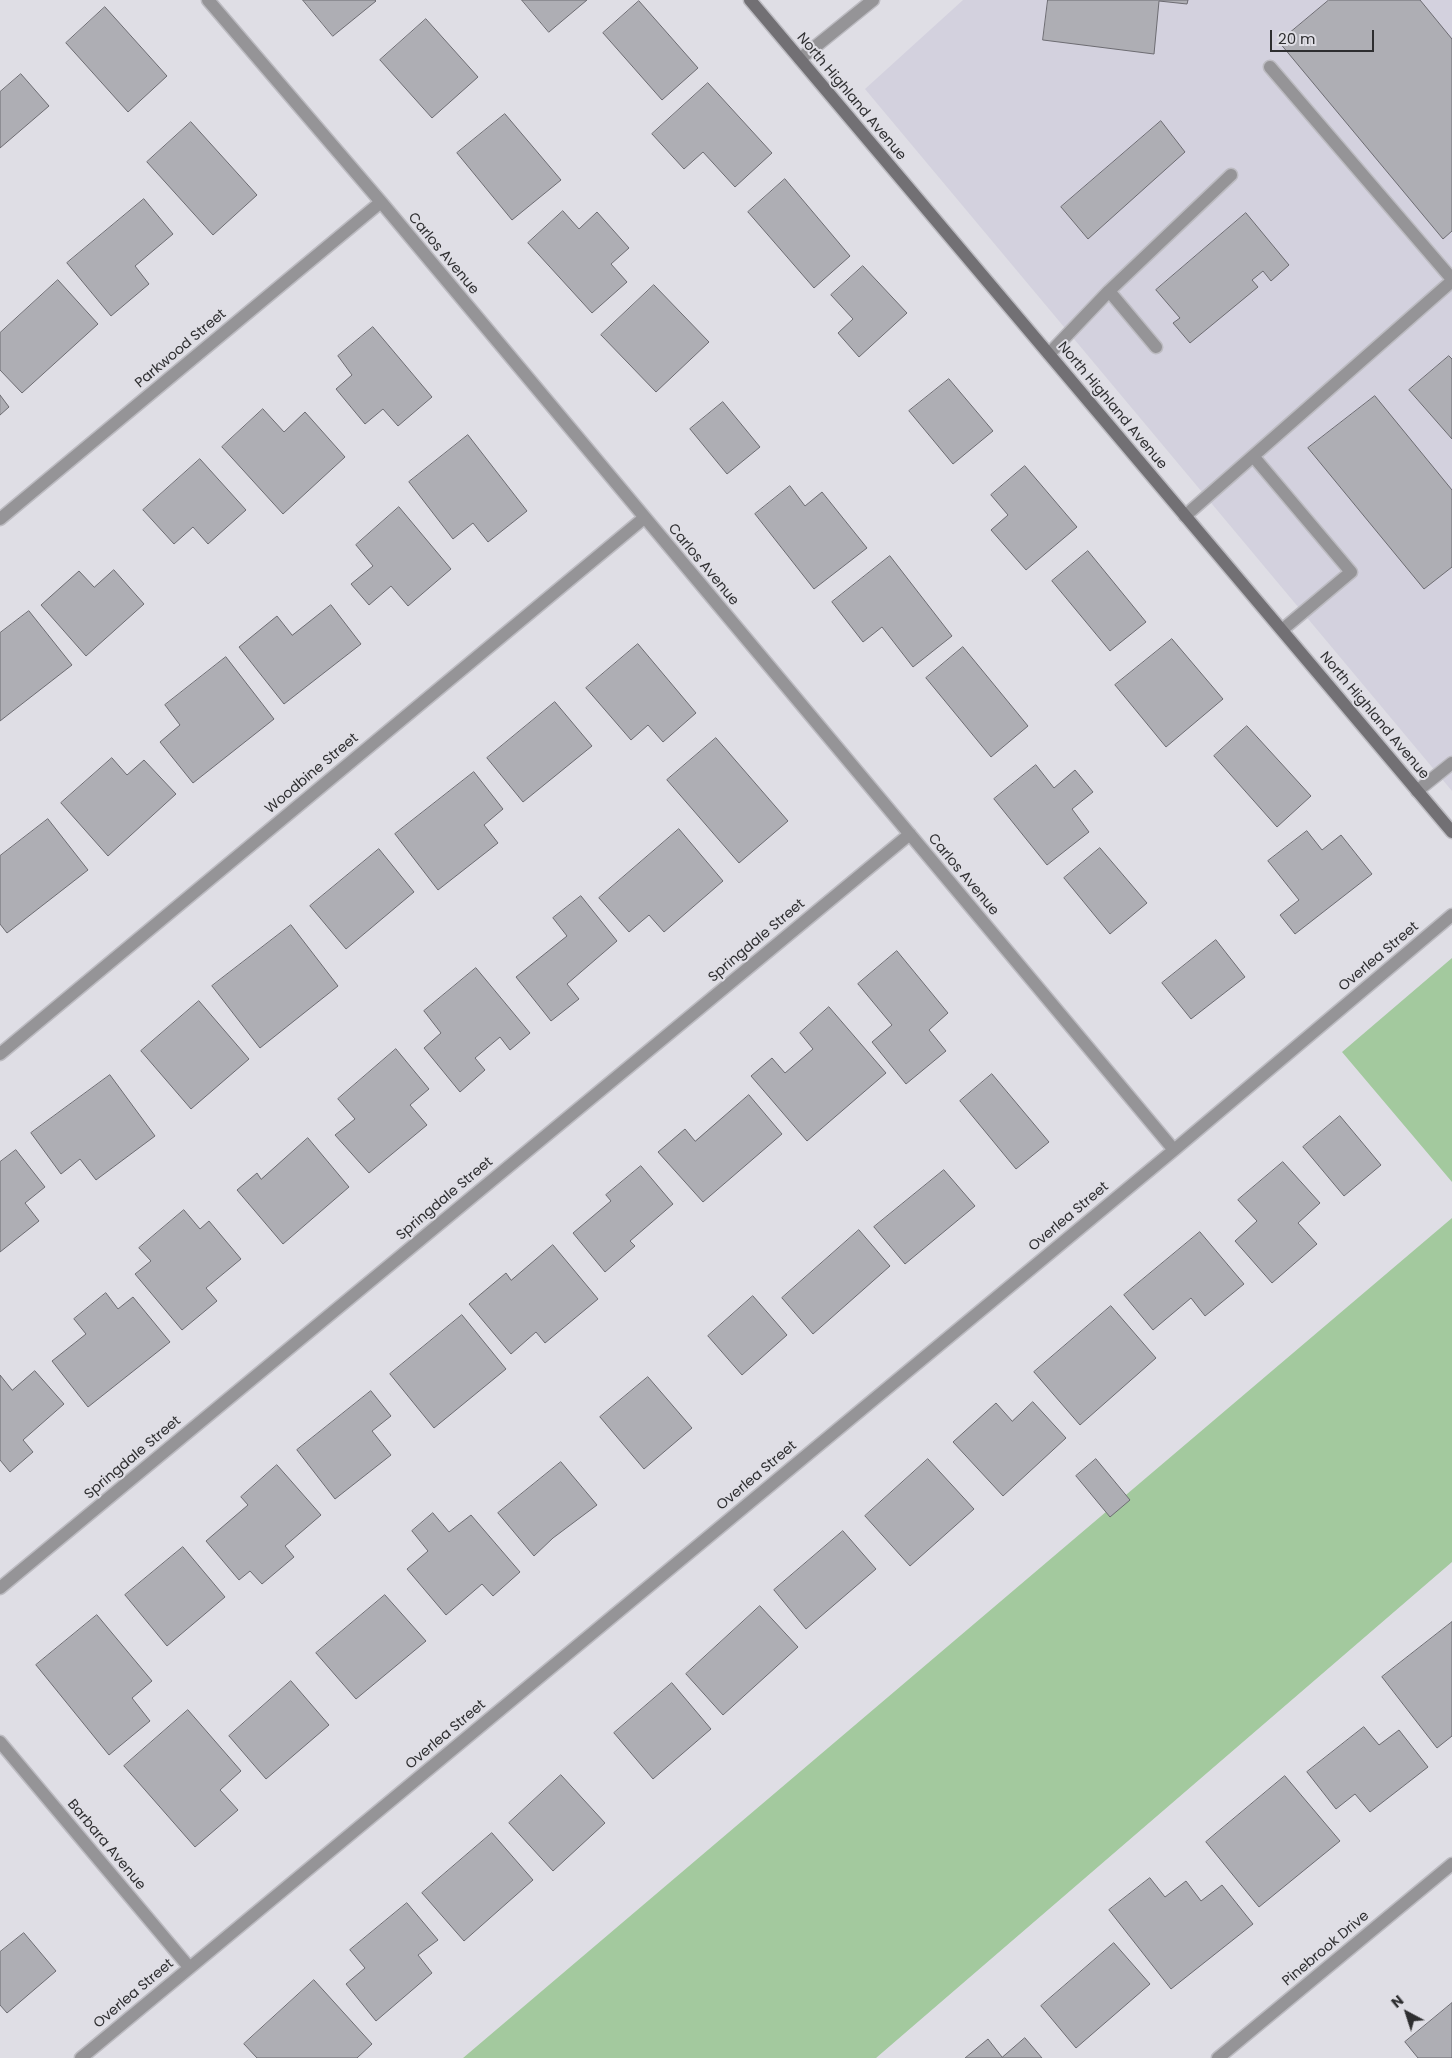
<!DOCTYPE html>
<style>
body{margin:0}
#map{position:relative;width:1452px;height:2058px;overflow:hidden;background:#dfdee5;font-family:Poppins,sans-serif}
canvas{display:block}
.north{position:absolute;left:1382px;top:1988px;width:50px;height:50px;-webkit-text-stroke:4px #dfdee5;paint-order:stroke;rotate:320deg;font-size:14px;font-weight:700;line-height:20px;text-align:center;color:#2e2e30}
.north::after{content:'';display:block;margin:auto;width:18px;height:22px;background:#2e2e30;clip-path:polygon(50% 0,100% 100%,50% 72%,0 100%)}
.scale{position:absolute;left:1270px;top:30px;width:104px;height:22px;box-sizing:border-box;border:2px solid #2e2e30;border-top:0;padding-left:6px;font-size:15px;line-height:18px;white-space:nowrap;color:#2e2e30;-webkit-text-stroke:4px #dfdee5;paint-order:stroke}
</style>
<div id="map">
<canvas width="1452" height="2058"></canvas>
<div class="north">N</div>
<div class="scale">20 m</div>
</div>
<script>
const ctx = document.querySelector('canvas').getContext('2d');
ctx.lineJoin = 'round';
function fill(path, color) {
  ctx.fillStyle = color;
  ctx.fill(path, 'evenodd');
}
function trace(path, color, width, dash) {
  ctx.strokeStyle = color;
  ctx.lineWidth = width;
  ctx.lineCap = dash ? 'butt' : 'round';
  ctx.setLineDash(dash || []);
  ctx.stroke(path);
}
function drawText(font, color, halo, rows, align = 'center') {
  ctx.font = font + ' Poppins,sans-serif';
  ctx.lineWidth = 4;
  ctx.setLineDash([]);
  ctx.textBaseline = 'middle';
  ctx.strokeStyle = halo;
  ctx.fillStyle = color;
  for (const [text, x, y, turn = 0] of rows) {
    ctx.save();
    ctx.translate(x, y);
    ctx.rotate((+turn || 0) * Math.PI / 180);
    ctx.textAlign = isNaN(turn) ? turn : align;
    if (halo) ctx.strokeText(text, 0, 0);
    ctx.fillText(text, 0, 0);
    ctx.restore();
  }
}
fill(new Path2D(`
 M963 0H1452V791L865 89Z`), '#d3d1de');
fill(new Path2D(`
 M1452 958V1182L1342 1052Z
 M1452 1218V1562L876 2058H463Z`), '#a3c99e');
const building = new Path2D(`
 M303 0H375L376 1 333 36Z
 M522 0H587L549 32Z
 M1048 0H1188L1187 4 1159 1 1154 54 1043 40Z
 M1329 0H1420L1452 39V231L1443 239 1279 42Z
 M639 1 698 68 662 100 603 33Z
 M105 7 167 76 128 112 66 43Z
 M426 19 478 77 432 118 380 60Z
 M21 74 49 106 0 148V92Z
 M708 83 772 153 735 187 703 152 684 169 652 134Z
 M505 114 561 180 512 220 457 153Z
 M1161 121 1185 152 1088 239 1061 207Z
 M191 122 257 195 213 235 147 162Z
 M785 179 850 256 814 288 748 212Z
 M144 199 173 234 135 266 149 284 111 316 67 263Z
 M563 211 579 229 597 212 629 248 611 264 627 282 592 313 528 243Z
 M1246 213 1289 265 1271 281 1263 271 1252 280 1258 287 1190 343 1173 323 1180 318 1156 290Z
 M863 266 907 313 859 357 838 333 853 319 831 295Z
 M58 280 98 324 22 393 0 370V333Z
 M654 285 709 342 656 392 601 335Z
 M373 327 432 397 398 426 383 409 365 424 336 389 352 375 338 356Z
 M1449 356 1452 359V439L1409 390Z
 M949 379 993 431 953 464 909 411Z
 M0 395 9 407 0 415Z
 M1375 396 1452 490V567L1424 589 1308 448Z
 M723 402 760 447 727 474 690 429Z
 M263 409 284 432 305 412 345 457 283 514 222 447Z
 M468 435 527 511 488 542 473 523 453 539 409 482Z
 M200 459 246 510 208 544 193 527 174 544 143 510Z
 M1025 466 1077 527 1026 570 991 530 1008 515 991 495Z
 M790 486 805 506 822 492 867 548 814 589 755 514Z
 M399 507 451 569 408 606 391 586 369 605 351 584 373 566 356 545Z
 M1088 551 1146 622 1110 651 1052 581Z
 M890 556 952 636 913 667 882 627 863 642 832 602Z
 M114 570 144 604 86 656 41 605 79 571 94 587Z
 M331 605 361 644 284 704 239 647 277 616 292 635Z
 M29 611 72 665 0 721V633Z
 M1172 639 1223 699 1166 747 1115 685Z
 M638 644 696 713 663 742 648 725 631 740 586 688Z
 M963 647 1028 726 991 757 926 678Z
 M226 657 274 719 193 783 160 742 180 725 165 705Z
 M555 702 592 746 523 802 487 758Z
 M1247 726 1311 796 1277 827 1214 756Z
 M716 738 788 821 739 863 667 780Z
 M112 758 127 775 144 760 176 794 108 856 61 803Z
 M1036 765 1054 788 1075 770 1093 792 1072 809 1089 832 1047 865 994 799Z
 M474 772 503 809 484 825 498 843 438 890 395 834Z
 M48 819 88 870 7 933 0 924V856Z
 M679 829 723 881 664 932 649 915 629 932 599 898Z
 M1307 831 1322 850 1341 835 1372 874 1295 934 1280 915 1299 900 1268 861Z
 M1100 848 1147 903 1110 934 1064 878Z
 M379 849 414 892 346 949 310 906Z
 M581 896 617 941 567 984 579 999 551 1021 516 977 567 936 553 918Z
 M291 925 338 986 260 1048 212 986Z
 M1216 940 1245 977 1191 1019 1162 983Z
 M897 951 948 1013 929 1030 946 1051 906 1084 872 1042 892 1025 858 984Z
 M476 968 530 1033 510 1050 500 1037 475 1058 485 1070 460 1092 424 1048 441 1033 424 1011Z
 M199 1001 249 1059 191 1109 141 1051Z
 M829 1007 886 1073 807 1141 751 1076 772 1058 785 1073 813 1049 800 1033Z
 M396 1049 429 1089 410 1105 427 1125 369 1173 335 1135 355 1119 338 1099Z
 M992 1074 1049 1142 1016 1169 960 1101Z
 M110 1075 155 1136 96 1180 80 1159 61 1174 31 1133Z
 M749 1095 782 1134 703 1202 658 1152 685 1129 695 1141Z
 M1340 1116 1381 1165 1344 1196 1303 1147Z
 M308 1138 349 1187 283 1244 237 1190 257 1173 261 1179Z
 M16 1150 45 1187 25 1203 39 1221 0 1252V1162Z
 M1283 1162 1320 1203 1298 1223 1317 1244 1272 1283 1235 1241 1257 1221 1238 1200Z
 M641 1166 673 1204 630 1241 635 1246 605 1272 573 1233 611 1201 606 1195Z
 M944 1170 975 1206 905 1264 874 1227Z
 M184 1210 200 1229 209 1221 241 1259 206 1288 217 1301 182 1330 135 1274 151 1261 139 1248Z
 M859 1230 890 1266 813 1334 782 1298Z
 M1200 1232 1244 1284 1205 1316 1191 1298 1153 1330 1124 1295Z
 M553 1245 598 1299 545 1343 536 1332 511 1354 469 1304 506 1273 511 1280Z
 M106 1293 118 1309 133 1297 170 1342 88 1407 52 1361 86 1334 74 1319Z
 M753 1296 787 1335 742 1375 708 1336Z
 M1111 1306 1156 1358 1080 1425 1034 1372Z
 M462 1315 506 1369 434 1428 390 1374Z
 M35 1371 64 1404 23 1440 33 1452 10 1472 0 1460V1375L12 1390Z
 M648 1377 692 1428 644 1469 600 1417Z
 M371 1391 391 1416 372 1431 391 1455 335 1499 297 1450Z
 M1033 1402 1066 1438 1003 1496 953 1442 996 1403 1012 1421Z
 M928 1459 974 1509 910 1566 865 1516Z
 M1096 1459 1130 1500 1110 1517 1076 1476Z
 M561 1462 597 1505 553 1538 534 1556 498 1513Z
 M277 1465 321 1515 285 1546 294 1557 262 1584 250 1571 239 1580 206 1541 248 1505 241 1497Z
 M433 1513 449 1532 471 1515 520 1572 493 1596 482 1584 446 1615 407 1569 428 1551 412 1531Z
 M843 1531 876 1569 806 1629 774 1590Z
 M183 1547 225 1597 167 1646 125 1595Z
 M385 1595 426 1641 356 1699 316 1653Z
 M760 1606 798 1647 723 1715 686 1674Z
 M97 1615 152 1681 132 1698 150 1721 109 1755 36 1665Z
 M1452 1622V1736L1437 1748 1382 1677Z
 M291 1681 329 1725 266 1779 229 1736Z
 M672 1683 711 1729 653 1779 614 1733Z
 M188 1710 241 1771 220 1790 238 1810 195 1847 124 1766Z
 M1364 1727 1379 1745 1399 1730 1428 1767 1370 1812 1355 1794 1336 1809 1307 1772Z
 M561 1775 605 1823 553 1871 509 1823Z
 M1285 1776 1340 1841 1259 1907 1206 1842Z
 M492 1833 533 1880 464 1941 422 1893Z
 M1150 1878 1165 1897 1186 1881 1201 1901 1222 1885 1253 1924 1171 1989 1109 1910Z
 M407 1903 438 1940 418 1955 432 1973 376 2021 346 1984 365 1968 350 1950Z
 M24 1933 56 1971 7 2013 0 2005V1952Z
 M1114 1943 1150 1984 1076 2048 1041 2006Z
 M314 1980 372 2044 357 2058H257L244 2044Z
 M1452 2003V2058H1418L1405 2042Z
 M1025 2038 1042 2058H965L988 2039 1002 2057Z`);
fill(building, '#aeaeb4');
trace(building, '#6d6c72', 1);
const lane = new Path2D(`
 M800 59 873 0
 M1270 67 1452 279
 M1109 291 1156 347
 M1049 354 1109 291 1231 175
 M1253 456 1351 572 1282 630
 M1185 516 1452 281
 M1417 791 1452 763`);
const street = new Path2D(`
 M208 0 381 202 1174 1150
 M0 519 381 202
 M0 1054 644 518
 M0 1588 910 834
 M0 1742 189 1967
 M81 2058 1174 1150 1452 915
 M1218 2058 1452 1864`);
const secondary = new Path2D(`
 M750 0 1452 832`);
trace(lane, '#bcbbc1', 15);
trace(street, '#bcbbc1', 15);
trace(secondary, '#bcbbc1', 15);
trace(lane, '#959497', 12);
trace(street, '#959497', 12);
trace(secondary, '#727074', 12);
drawText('14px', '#2e2e30', '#dfdee5', [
 ["North Highland Avenue",851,97,50],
 ["Carlos Avenue",443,254,50],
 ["Parkwood Street",181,349,-40],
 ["North Highland Avenue",1112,406,50],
 ["Carlos Avenue",703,565,50],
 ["North Highland Avenue",1374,716,50],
 ["Woodbine Street",312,774,-40],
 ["Carlos Avenue",963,875,50],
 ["Springdale Street",757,941,-40],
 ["Overlea Street",1379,957,-40],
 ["Springdale Street",445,1199,-40],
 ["Overlea Street",1069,1217,-40],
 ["Springdale Street",133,1458,-40],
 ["Overlea Street",757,1476,-40],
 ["Overlea Street",446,1735,-40],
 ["Barbara Avenue",106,1845,50],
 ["Pinebrook Drive",1326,1949,-40],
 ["Overlea Street",134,1994,-40]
]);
</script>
